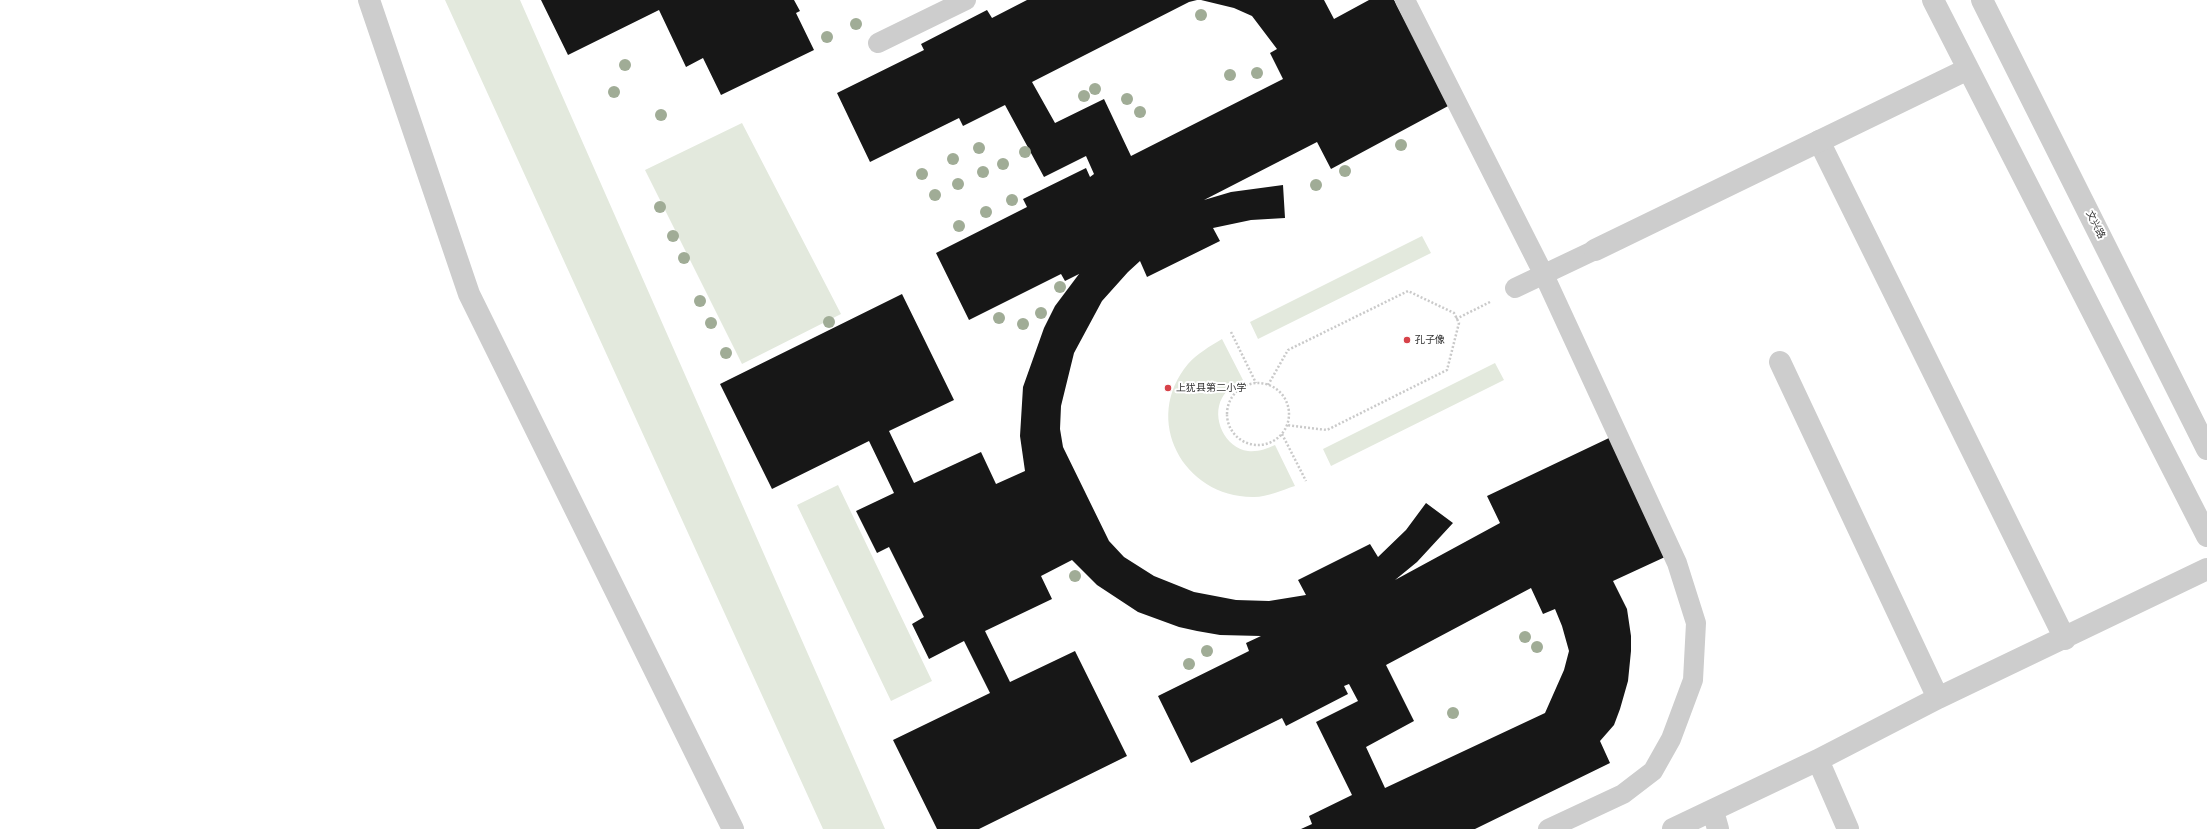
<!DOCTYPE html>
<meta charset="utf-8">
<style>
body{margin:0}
canvas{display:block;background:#fff}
</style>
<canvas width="2207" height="829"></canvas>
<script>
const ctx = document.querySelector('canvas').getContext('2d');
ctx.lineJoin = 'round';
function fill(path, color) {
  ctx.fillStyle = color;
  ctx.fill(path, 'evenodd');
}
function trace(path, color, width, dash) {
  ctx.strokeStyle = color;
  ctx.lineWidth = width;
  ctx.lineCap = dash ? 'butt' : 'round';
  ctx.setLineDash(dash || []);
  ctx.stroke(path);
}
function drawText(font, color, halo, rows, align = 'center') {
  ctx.font = font + ' Roboto,"Noto Sans SC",sans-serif';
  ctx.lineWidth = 4;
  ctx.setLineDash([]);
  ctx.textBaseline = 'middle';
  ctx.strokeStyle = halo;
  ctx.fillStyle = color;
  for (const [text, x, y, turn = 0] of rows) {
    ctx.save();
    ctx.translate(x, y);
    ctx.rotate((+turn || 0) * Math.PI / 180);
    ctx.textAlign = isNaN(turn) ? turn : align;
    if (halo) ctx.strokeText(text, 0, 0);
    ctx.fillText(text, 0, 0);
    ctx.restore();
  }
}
fill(new Path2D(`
 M445 0H520L885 829H823Z
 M742 123 841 314 742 364 645 170Z
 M1422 236 1431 253 1258 339 1250 322Z
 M1222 339 1243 380C1235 385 1226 390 1222 398 1211 418 1225 448 1248 451 1258 452 1266 449 1275 445L1295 486C1282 490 1268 497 1254 497 1184 498 1141 420 1188 364 1197 354 1210 346 1222 339Z
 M1495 363 1504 380 1331 466 1323 449Z
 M838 485 932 681 891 701 797 505Z`), '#e3e9dd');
fill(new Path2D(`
 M541 0H794L800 11 796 13 814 50 721 95 703 58 686 67 659 10 568 55Z
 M1027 0H1197L1189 2 1032 82 1055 123 1104 99 1131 156 1283 79 1270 53 1277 49 1252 16 1234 8 1201 0H1324L1334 19 1369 0H1394L1450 105 1331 169 1317 142 1204 200 1231 192 1283 185 1285 218 1251 220 1213 228 1220 241 1147 277 1140 261 1128 272 1102 301 1074 353 1061 406 1060 429 1063 447 1109 541 1124 557 1154 576 1194 592 1236 600 1269 601 1306 595 1298 580 1370 544 1378 557 1406 530 1426 503 1453 523 1417 562 1395 580 1500 523 1487 496 1609 438 1665 557 1613 581 1627 609 1631 636V651L1628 681 1620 709 1614 725 1600 741 1610 763 1475 829H1301L1312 824 1309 816 1352 795 1316 722 1358 701 1349 684 1344 686 1348 694 1286 726 1282 718 1191 763 1158 696 1249 651 1246 643 1261 636 1220 635 1197 631 1179 627 1138 612 1097 585 1072 560 1041 576 1052 599 985 631 1010 682 1075 651 1127 756 979 829H937L893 740 990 693 964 641 929 659 912 624 924 617 889 547 877 553 856 511 894 493 869 441 772 489 720 384 902 294 954 400 889 431 914 483 981 452 996 484 1025 471 1020 436 1023 387 1044 328 1055 306 1079 274 1065 281 1061 274 969 320 936 253 1027 207 1023 199 1086 168 1090 177 1094 174 1086 156 1044 177 1005 105 963 126 959 118 870 162 837 93 924 50 921 44 987 10 992 18ZM1531 588 1543 614 1555 609 1562 626 1569 651 1564 670 1545 713 1385 788 1366 747 1414 721 1386 665Z`), '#171717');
trace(new Path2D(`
 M1456 319 1490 302
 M1231 332 1256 383
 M1227 414a31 31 0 1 1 62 0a31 31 0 1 1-62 0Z
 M1268 385 1288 350 1408 291 1454 313 1459 323 1447 370 1327 430 1286 425
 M1282 434 1306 481`), '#cacaca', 2.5, [2, 2]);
trace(new Path2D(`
 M1405 0 1544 275 1677 563 1696 623 1693 680 1671 739 1653 771 1623 794 1548 829
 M878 43 966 0
 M1515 288 1595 250`), '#cdcdcd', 20);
trace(new Path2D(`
 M369 0 469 294 733 829
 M1819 141 2065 639
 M1780 362 1938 698
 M1818 760 1848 829
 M1713 811 1718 829
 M1673 829 1818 760 1938 698 2207 569`), '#cdcdcd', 22);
trace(new Path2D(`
 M1933 0 2207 536
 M1982 0 2207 449
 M1595 250 1968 69`), '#cdcdcd', 22);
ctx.fillStyle = '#a0ac96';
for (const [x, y] of [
 [1201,15],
 [856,24],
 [827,37],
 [625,65],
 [1257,73],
 [1230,75],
 [1095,89],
 [614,92],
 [1084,96],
 [1127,99],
 [1140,112],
 [661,115],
 [1401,145],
 [979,148],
 [1025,152],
 [953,159],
 [1003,164],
 [1345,171],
 [983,172],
 [922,174],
 [958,184],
 [1316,185],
 [935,195],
 [1012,200],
 [660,207],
 [986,212],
 [959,226],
 [673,236],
 [684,258],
 [1060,287],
 [700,301],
 [1041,313],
 [999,318],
 [829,322],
 [711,323],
 [1023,324],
 [726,353],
 [1075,576],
 [1525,637],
 [1537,647],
 [1207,651],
 [1189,664],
 [1453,713]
]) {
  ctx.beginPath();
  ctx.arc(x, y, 6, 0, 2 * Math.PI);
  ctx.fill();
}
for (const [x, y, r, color] of [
 [1407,340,4,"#d74249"],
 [1168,388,4,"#d74249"]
]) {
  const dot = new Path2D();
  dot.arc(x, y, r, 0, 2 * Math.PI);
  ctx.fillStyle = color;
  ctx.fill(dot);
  trace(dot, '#fff', 1.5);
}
drawText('10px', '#303030', '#fff', [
 ["文兴路",2095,225,63]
]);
drawText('10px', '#303030', '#fff', [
 ["孔子像",1415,340],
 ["上犹县第二小学",1176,388]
], 'left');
</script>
